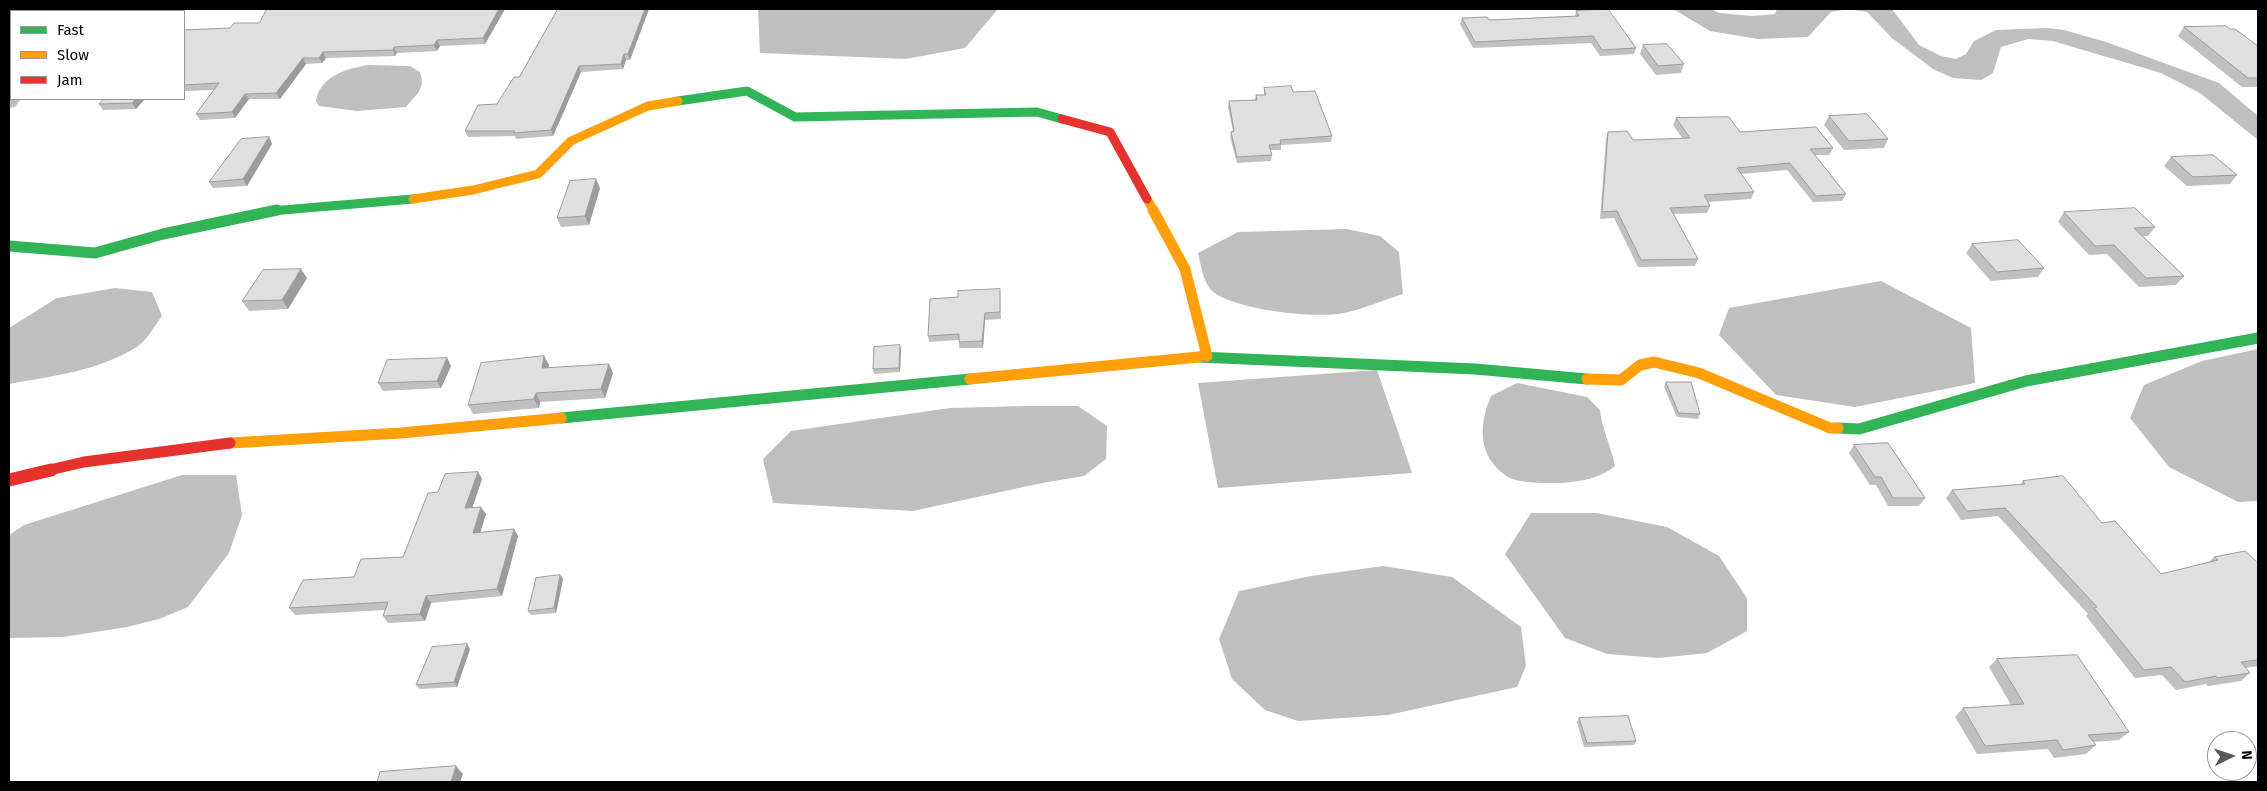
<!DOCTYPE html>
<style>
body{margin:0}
#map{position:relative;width:2267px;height:791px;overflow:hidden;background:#fff;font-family:"Fira Sans",sans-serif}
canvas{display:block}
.frame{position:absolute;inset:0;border:10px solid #000;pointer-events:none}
.legend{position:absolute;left:10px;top:10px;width:175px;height:90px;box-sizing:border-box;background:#fff;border:1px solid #999;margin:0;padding:6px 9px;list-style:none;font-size:15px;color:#000}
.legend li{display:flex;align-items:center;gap:10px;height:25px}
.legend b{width:25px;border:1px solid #999}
.north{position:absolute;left:2207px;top:731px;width:50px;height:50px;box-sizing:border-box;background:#fff;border:1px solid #999;border-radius:50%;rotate:86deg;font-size:14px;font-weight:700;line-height:20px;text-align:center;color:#000}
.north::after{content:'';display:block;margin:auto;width:18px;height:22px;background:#595959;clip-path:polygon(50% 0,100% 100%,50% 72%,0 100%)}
</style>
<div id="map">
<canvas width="2267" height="791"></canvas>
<div class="frame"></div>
<ul class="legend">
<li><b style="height:6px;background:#30b455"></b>Fast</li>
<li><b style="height:6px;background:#ff9f0a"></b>Slow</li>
<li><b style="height:6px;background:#e5322d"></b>Jam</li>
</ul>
<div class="north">N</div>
</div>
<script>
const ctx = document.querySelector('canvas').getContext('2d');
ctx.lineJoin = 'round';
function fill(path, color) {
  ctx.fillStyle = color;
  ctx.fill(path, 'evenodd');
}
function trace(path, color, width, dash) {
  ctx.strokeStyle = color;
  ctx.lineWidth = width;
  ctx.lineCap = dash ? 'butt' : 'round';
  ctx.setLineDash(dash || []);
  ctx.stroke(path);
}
fill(new Path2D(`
 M758 9H998L965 48 906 59 760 53Z
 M1673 9H1711L1719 13 1753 16 1775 14 1777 9H1892L1919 45 1941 56 1956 59 1966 54 1974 41 1996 30 2047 28 2064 30 2106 42 2219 83 2258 116V140L2200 93 2161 73 2053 41 2028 39 2001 47 1993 73 1981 80 1953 78 1933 69 1892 38 1867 12 1848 9 1831 12 1808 37 1758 39 1710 31Z
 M368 65 410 66 420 72C426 90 416 94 406 107L357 111 319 106 316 101C320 76 346 69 368 65Z
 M1347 229 1380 236 1399 252 1403 294C1383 300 1364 309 1344 313 1315 319 1237 310 1213 292 1203 283 1201 265 1198 253L1238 232Z
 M1881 281 1971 328 1975 383 1855 407 1776 395 1719 335 1729 308Z
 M115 288 152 292 162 316C155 325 147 340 138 346 100 371 52 376 9 384V328L57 298Z
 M2258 349V501L2238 502 2169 467 2130 418 2144 385 2202 361Z
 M1377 370 1412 473 1218 488 1198 383Z
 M1517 383 1587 397 1600 410C1602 429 1611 446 1615 466 1599 479 1582 481 1561 483 1549 483 1519 484 1508 477 1478 458 1478 426 1491 396Z
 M1025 406H1078L1107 426 1106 459 1084 476 1042 483 913 511 773 503 763 459 791 431 950 408Z
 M182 475H236L242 515 229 553 188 607 159 619 127 627 63 637 9 638V535L24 525Z
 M1531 513H1597L1667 527 1719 556 1747 598V631L1707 653 1658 658 1607 654 1565 638 1505 554Z
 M1383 566 1452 577 1521 627 1526 666 1517 687 1388 715 1298 721 1265 710 1232 679 1219 639 1239 591 1311 576Z`), '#bfbfbf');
fill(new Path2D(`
 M87 9H104L102 11H85Z
 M11 94V99H21L15 107 9 108V95Z`), '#bebebe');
trace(new Path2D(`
 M678 101 747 91 795 117 1037 112 1062 119
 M271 211 413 199`), '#30b455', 9);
trace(new Path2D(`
 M9 246 95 253 163 234 277 210
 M1199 357 1475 369 1587 379
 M561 418 970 379
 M1838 428 1859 429 2026 381 2258 338`), '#30b455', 11);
trace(new Path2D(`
 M413 199 473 190 538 174 571 141 648 106 678 101
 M1147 199 1154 211`), '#ff9f0a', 9);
trace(new Path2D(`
 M1153 210 1185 269 1207 356
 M970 379 1199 357
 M1587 379 1621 380 1640 365 1654 362 1699 373 1830 428H1838
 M230 443 401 433 561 418`), '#ff9f0a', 11);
trace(new Path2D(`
 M1062 119 1110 132 1147 199`), '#e5322d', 9);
trace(new Path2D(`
 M45 471 84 462 230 443`), '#e5322d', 11);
trace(new Path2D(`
 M9 480 51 470`), '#e5322d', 13);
fill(new Path2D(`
 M505 9 485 44 440 46 437 51 397 53 395 56 326 58 322 63 306 64 280 99H249L235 118 200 120 196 114 214 90 184 91V30L230 28 259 23Z
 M558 9H649L630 60H626L623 69 581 72 553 136 516 139 515 136 468 137 465 131 497 104 519 77Z
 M1576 11 1636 48 1634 54 1600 56 1591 43 1473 48 1460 24 1462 18 1489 20 1575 16Z
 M2184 27 2230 29 2258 46V87H2242L2178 36Z
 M1643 45 1684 64 1681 73 1656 75 1640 54Z
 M1264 88 1293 92 1332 136 1331 142 1281 145V150H1270L1272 155 1271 161 1237 163 1230 137 1231 132 1233 131 1228 107 1229 101 1255 100 1256 95H1264Z
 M145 99 136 109 103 110 99 104Z
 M1829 116 1888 139 1884 148 1844 150 1824 125Z
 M1676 118 1740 132 1833 148 1829 155H1815L1846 194 1842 201 1813 202 1787 170 1741 174 1754 192 1751 199 1708 202 1710 206 1707 213 1674 214 1698 259 1695 266 1638 267 1614 218 1600 219 1606 139 1608 132 1633 140 1683 139 1673 125Z
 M269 137 272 144 247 186 213 188 209 182Z
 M2171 157 2237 175 2230 184 2187 186 2164 166Z
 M600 188 589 225 561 227 557 218Z
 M2064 212 2155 227 2148 236H2143L2184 276 2176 285 2139 287 2107 254 2089 255 2058 222Z
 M1972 244 2044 268 2038 277 1991 281 1966 253Z
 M307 278 288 309 249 311 242 301Z
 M1000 295 1001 319 985 320 983 348H959V340L929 342 928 336Z
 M901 350 900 372 874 374 873 369Z
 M544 356 549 365 548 367 613 373 605 398 540 402 539 408 473 414 468 405Z
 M447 358 451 366 441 388 383 391 378 383Z
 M1666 382 1700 414 1698 419 1677 417 1664 387Z
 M1854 445 1925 498 1919 506H1888L1876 485H1870L1849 453Z
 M478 472 482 479 472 507 486 514 480 532 518 536 502 596 431 603 425 621 388 623 383 616 385 610 295 615 289 608 354 577 403 557Z
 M2023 481 2102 523 2161 574 2208 563 2214 557 2258 563V666L2246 668 2250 673 2241 681 2208 686 2206 684 2176 690 2162 675 2135 678 2086 616 2088 614 1998 516 1961 520 1946 498 1952 490 2020 485Z
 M560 575 563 579 556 613 531 615 528 611Z
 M470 649 457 687 420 689 416 685Z
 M1997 659 2129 732 2119 740 2093 742 2096 745 2086 754 2054 758 2048 749 1977 754 1955 717 1963 708 2011 705 1989 667Z
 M1579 718 1636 741 1634 745 1584 747 1577 722Z`), '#c0c0c0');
fill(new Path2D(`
 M44 9H56L54 11H42Z
 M499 9H505L485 44 483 38Z
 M645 9H649L630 60 628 54Z
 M437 40 440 46 437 51 434 45Z
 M11 41V52L9 48V43Z
 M394 47 397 53 395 56 393 50Z
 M323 52 326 58 322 63 319 58Z
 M624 54 626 60 623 69 621 64Z
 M303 58 306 64 280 99 276 93Z
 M579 66 581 72 553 136 551 130Z
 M245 94 249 99 235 118 232 112Z
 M136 99H145L136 109 132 103Z
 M269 137 272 144 247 186 243 179Z
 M596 179 600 188 589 225 585 216Z
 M301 269 307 278 288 309 282 300Z
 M985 313V320L983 348 982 341Z
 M900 345 901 350 900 372 899 368Z
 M544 356 549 365 546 377 542 368Z
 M447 358 451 366 441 388 437 381Z
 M609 364 613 373 605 398 601 389Z
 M536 393 540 402 539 408 534 399Z
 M478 472 482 479 470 515 465 508Z
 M481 507 486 514 478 540 473 533Z
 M514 529 518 536 502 596 497 589Z
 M560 575 563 579 556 613 554 608Z
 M426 596 431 603 425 621 420 614Z
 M467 644 470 649 457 687 454 682Z
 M456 766 463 774 460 782H451Z`), '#9c9c9c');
const building = new Path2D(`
 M9 9H44L42 11H11V41L9 43Z
 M267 9H499L483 38 437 40 434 45 394 47 393 50 323 52 319 58H303L276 93 245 94 232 112 196 114 219 83 184 85V30L230 28 234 23H259Z
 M558 9H645L628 54H624L621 64 579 66 551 130 514 133 515 131H465L478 105 497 104 514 77H519Z
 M1608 9 1636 48 1602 50 1593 36 1475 42 1462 18 1487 17 1489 20 1579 16 1576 11Z
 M2226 26 2230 29H2235L2258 46V78H2248L2184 27Z
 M1667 44 1684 64 1658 66 1643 45Z
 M1291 86 1293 92 1315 91 1332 136 1280 140 1281 144 1269 145 1272 155 1237 157 1231 132 1234 131 1229 101 1257 100 1256 95H1266L1264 88Z
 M104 99H136L132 103 99 104Z
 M1867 114 1888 139 1849 141 1829 116Z
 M1729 117 1740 132 1816 127 1833 148 1810 149 1846 194 1816 196 1790 163 1737 168 1754 192 1704 195 1710 206 1670 208 1698 259 1641 260 1617 211 1602 212 1608 132 1627 131 1633 140 1690 138 1676 118Z
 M269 137 243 179 209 182 241 139Z
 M2213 155 2237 175 2193 177 2171 157Z
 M596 179 585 216 557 218 570 181Z
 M2135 208 2155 227 2134 228 2184 276 2146 278 2114 245 2095 246 2064 212Z
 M2018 240 2044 268 1997 272 1972 244Z
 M301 269 282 300 242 301 263 270Z
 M1000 289V312L985 313 982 341 959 342V334L928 336 930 299 958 297V291Z
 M900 345 899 368 873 369 874 347Z
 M544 356 542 368 609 364 601 389 536 393 534 399 468 405 481 363Z
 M447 358 437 381 378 383 387 360Z
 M1666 382H1691L1700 414 1679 413Z
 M1888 443 1925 498H1893L1881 477H1875L1854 445Z
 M478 472 465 508 481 507 473 533 514 529 497 589 426 596 420 614 383 616 388 602 289 608 303 580 354 577 361 559 403 557 428 493 438 492 445 474Z
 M2063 476 2102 523 2115 521 2161 574 2218 560 2214 557 2245 551 2258 563V660L2241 662 2250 673 2217 678 2216 676 2185 682 2171 667 2144 670 2094 608 2097 607 2005 508 1967 511 1952 490 2025 484 2023 481Z
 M560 575 554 608 528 611 536 578Z
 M467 644 454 682 416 685 432 647Z
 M2077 655 2129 732 2088 735 2096 745 2063 750 2057 740 1985 746 1963 708 2024 704 1997 659Z
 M1628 716 1636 741 1587 743 1579 718Z
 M456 766 451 782H377L380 772Z`);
fill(building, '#dfdfdf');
trace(building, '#9c9c9c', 1);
</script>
